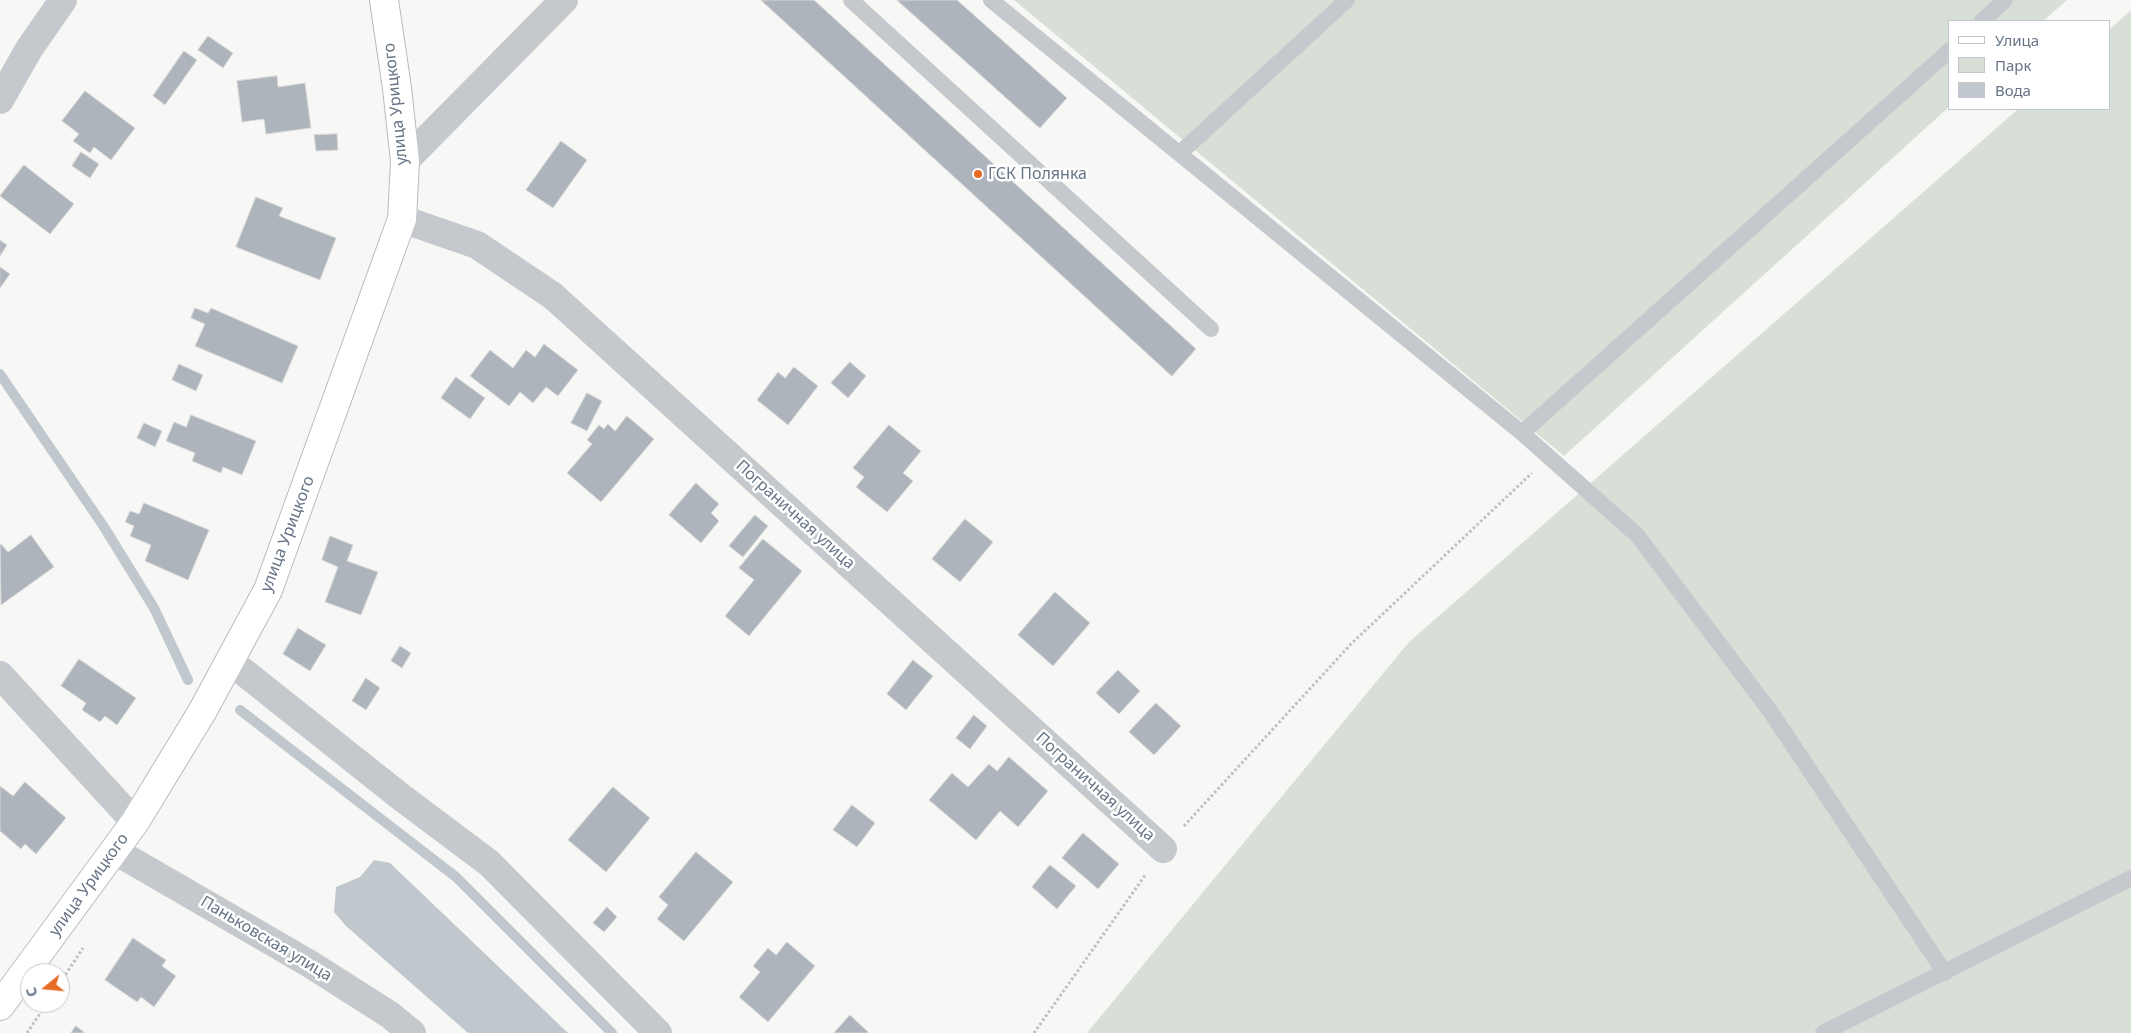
<!DOCTYPE html>
<meta charset="utf-8">
<style>
body{margin:0}
#map{position:relative;width:2131px;height:1033px;overflow:hidden;background:#f7f8f5;font-family:"Noto Sans",sans-serif}
canvas{display:block}
.legend{position:absolute;left:1948px;top:20px;width:162px;height:90px;box-sizing:border-box;background:#fff;border:1px solid #c2c7cf;margin:0;padding:6px 9px;list-style:none;font-size:15px;color:#667486}
.legend li{display:flex;align-items:center;gap:10px;height:25px}
.legend b{width:25px;border:1px solid #c2c7cf}
.north{position:absolute;left:20px;top:963px;width:50px;height:50px;box-sizing:border-box;background:#fff;border:1px solid #c2c7cf;border-radius:50%;rotate:253deg;font-size:14px;font-weight:700;line-height:20px;text-align:center;color:#667486}
.north::after{content:'';display:block;margin:auto;width:18px;height:22px;background:#e66c26;clip-path:polygon(50% 0,100% 100%,50% 72%,0 100%)}
</style>
<div id="map">
<canvas width="2131" height="1033"></canvas>
<ul class="legend">
<li><b style="height:6px;background:#fff"></b>Улица</li>
<li><b style="height:14px;background:#d8dfd6"></b>Парк</li>
<li><b style="height:14px;background:#c0c8ce"></b>Вода</li>
</ul>
<div class="north">С</div>
</div>
<script>
const ctx = document.querySelector('canvas').getContext('2d');
ctx.lineJoin = 'round';
function fill(path, color) {
  ctx.fillStyle = color;
  ctx.fill(path, 'evenodd');
}
function trace(path, color, width, dash) {
  ctx.strokeStyle = color;
  ctx.lineWidth = width;
  ctx.lineCap = dash ? 'butt' : 'round';
  ctx.setLineDash(dash || []);
  ctx.stroke(path);
}
function drawText(font, color, halo, rows, align = 'center') {
  ctx.font = font + ' "Noto Sans",sans-serif';
  ctx.lineWidth = 5;
  ctx.setLineDash([]);
  ctx.textBaseline = 'middle';
  ctx.strokeStyle = halo;
  ctx.fillStyle = color;
  for (const [text, x, y, turn = 0] of rows) {
    ctx.save();
    ctx.translate(x, y);
    ctx.rotate((+turn || 0) * Math.PI / 180);
    ctx.textAlign = isNaN(turn) ? turn : align;
    if (halo) ctx.strokeText(text, 0, 0);
    ctx.fillText(text, 0, 0);
    ctx.restore();
  }
}
fill(new Path2D(`
 M1014 0H2067L2043 21H1950V106L1564 456Z
 M2131 10V1033H1087L1409 642 2018 109H2110V29Z`), '#d8dfd6');
fill(new Path2D(`
 M374 860 390 863 568 1033H468L346 926 334 912 336 887 360 877Z`), '#c0c8ce');
trace(new Path2D(`
 M0 374 104 527 154 608 188 680
 M240 710 456 877 612 1033`), '#c0c8ce', 10);
const building = new Path2D(`
 M761 0H814L1196 349 1172 376Z
 M897 0H957L1067 98 1040 128Z
 M208 36 233 53 223 68 198 50Z
 M184 51 197 60 165 105 153 96Z
 M277 76 278 87 305 83 311 128 266 134 264 119 242 122 237 81Z
 M85 91 135 128 111 160 94 147 90 153 73 141 79 134 62 121Z
 M337 134 338 150 316 151 314 135Z
 M561 141 587 160 553 208 526 190Z
 M81 152 99 164 90 178 72 166Z
 M24 165 74 204 50 234 0 196Z
 M256 197 283 208 279 216 336 238 320 280 236 247Z
 M0 240 7 245 0 256Z
 M0 267 10 274 0 288Z
 M195 308 208 313 211 308 298 346 282 383 195 346 205 324 191 318Z
 M544 344 578 370 558 396 546 387 533 403 520 392 509 406 470 376 490 350 513 368 526 350 535 357Z
 M850 362 866 376 848 398 831 383Z
 M179 364 203 375 196 391 172 380Z
 M794 367 818 386 788 425 757 400 778 372 785 378Z
 M456 377 485 398 470 419 441 398Z
 M587 393 602 401 587 431 571 423Z
 M191 415 256 441 242 475 223 467 221 473 192 461 195 453 166 441 174 422 186 427Z
 M627 416 654 439 601 502 567 473 592 444 587 440 599 425 604 429 608 424 615 431Z
 M144 423 162 431 155 447 137 438Z
 M889 425 921 451 903 473 913 481 887 512 856 487 864 477 853 468Z
 M696 483 719 504 711 513 719 521 701 543 669 515Z
 M144 503 209 530 188 580 145 561 151 545 130 536 134 526 125 522 130 511 139 514Z
 M755 515 768 526 743 557 729 546Z
 M965 519 993 542 960 582 932 559Z
 M31 535 54 567 1 605 0 545 1 544 8 552Z
 M330 536 353 545 347 561 378 572 361 615 325 602 338 567 322 560Z
 M763 539 802 571 749 636 725 616 754 580 739 568Z
 M1055 592 1090 623 1053 666 1018 635Z
 M298 628 326 645 310 671 283 654Z
 M400 646 411 653 402 668 391 661Z
 M79 659 136 698 117 725 105 716 100 722 82 710 86 703 61 686Z
 M913 660 933 676 906 710 887 694Z
 M1118 670 1140 691 1119 714 1096 693Z
 M366 678 380 688 366 710 352 701Z
 M1156 703 1181 726 1154 755 1129 732Z
 M974 715 987 726 970 749 956 738Z
 M1009 757 1048 791 1018 827 1000 811 976 840 929 800 952 773 968 787 989 764 997 771Z
 M25 782 66 818 36 854 25 844 21 849 0 831V786L13 796Z
 M613 787 650 818 606 872 568 840Z
 M852 805 875 823 857 847 833 830Z
 M1083 833 1119 864 1098 889 1062 858Z
 M696 852 733 882 684 941 657 919 668 905 659 897Z
 M1050 865 1076 886 1057 909 1032 887Z
 M607 907 617 917 604 932 593 923Z
 M133 938 166 960 162 966 176 976 154 1007 141 997 137 1002 105 980Z
 M787 942 815 966 768 1022 739 997 760 972 753 966 768 948 776 955Z
 M850 1015 869 1033H834Z
 M76 1026 85 1033H71Z`);
fill(building, '#adb4bb');
trace(building, '#d9d9d7', 1);
const secondary = new Path2D(`
 M0 1006 135 822 202 712 268 590 402 219 405 161 397 88 384 0`);
trace(secondary, '#b7bbc1', 30);
trace(new Path2D(`
 M1184 826 1351 644 1532 473
 M60 983 83 948
 M27 1033 47 1003
 M1034 1033 1146 874`), '#bdbfc2', 3, [2.5, 2.5]);
trace(new Path2D(`
 M851 0 1211 329
 M991 0 1522 433 1637 535 1770 711 1945 973
 M1982 21 2005 0
 M1180 153 1347 0
 M1522 433 1950 50
 M1823 1033 2131 878`), '#c5c8cc', 16);
trace(new Path2D(`
 M0 100 29 49 63 0
 M405 161 564 0
 M402 219 477 245 553 296 1163 849
 M231 662 401 797 489 863 658 1033
 M0 675 135 822
 M115 851 310 964 390 1015 412 1033`), '#c5c8cc', 28);
trace(secondary, '#fff', 28);
for (const [x, y, r, color] of [
 [978,174,5,"#e66c26"]
]) {
  const dot = new Path2D();
  dot.arc(x, y, r, 0, 2 * Math.PI);
  ctx.fillStyle = color;
  ctx.fill(dot);
  trace(dot, '#fff', 2);
}
drawText('16px', '#667486', '#fff', [
 ["улица Урицкого",396,104,-96],
 ["Пограничная улица",795,515,42],
 ["улица Урицкого",288,534,-69],
 ["Пограничная улица",1095,787,42],
 ["улица Урицкого",89,885,-54],
 ["Паньковская улица",266,939,31]
]);
drawText('16px', '#667486', '#fff', [
 ["ГСК Полянка",988,174]
], 'left');
</script>
